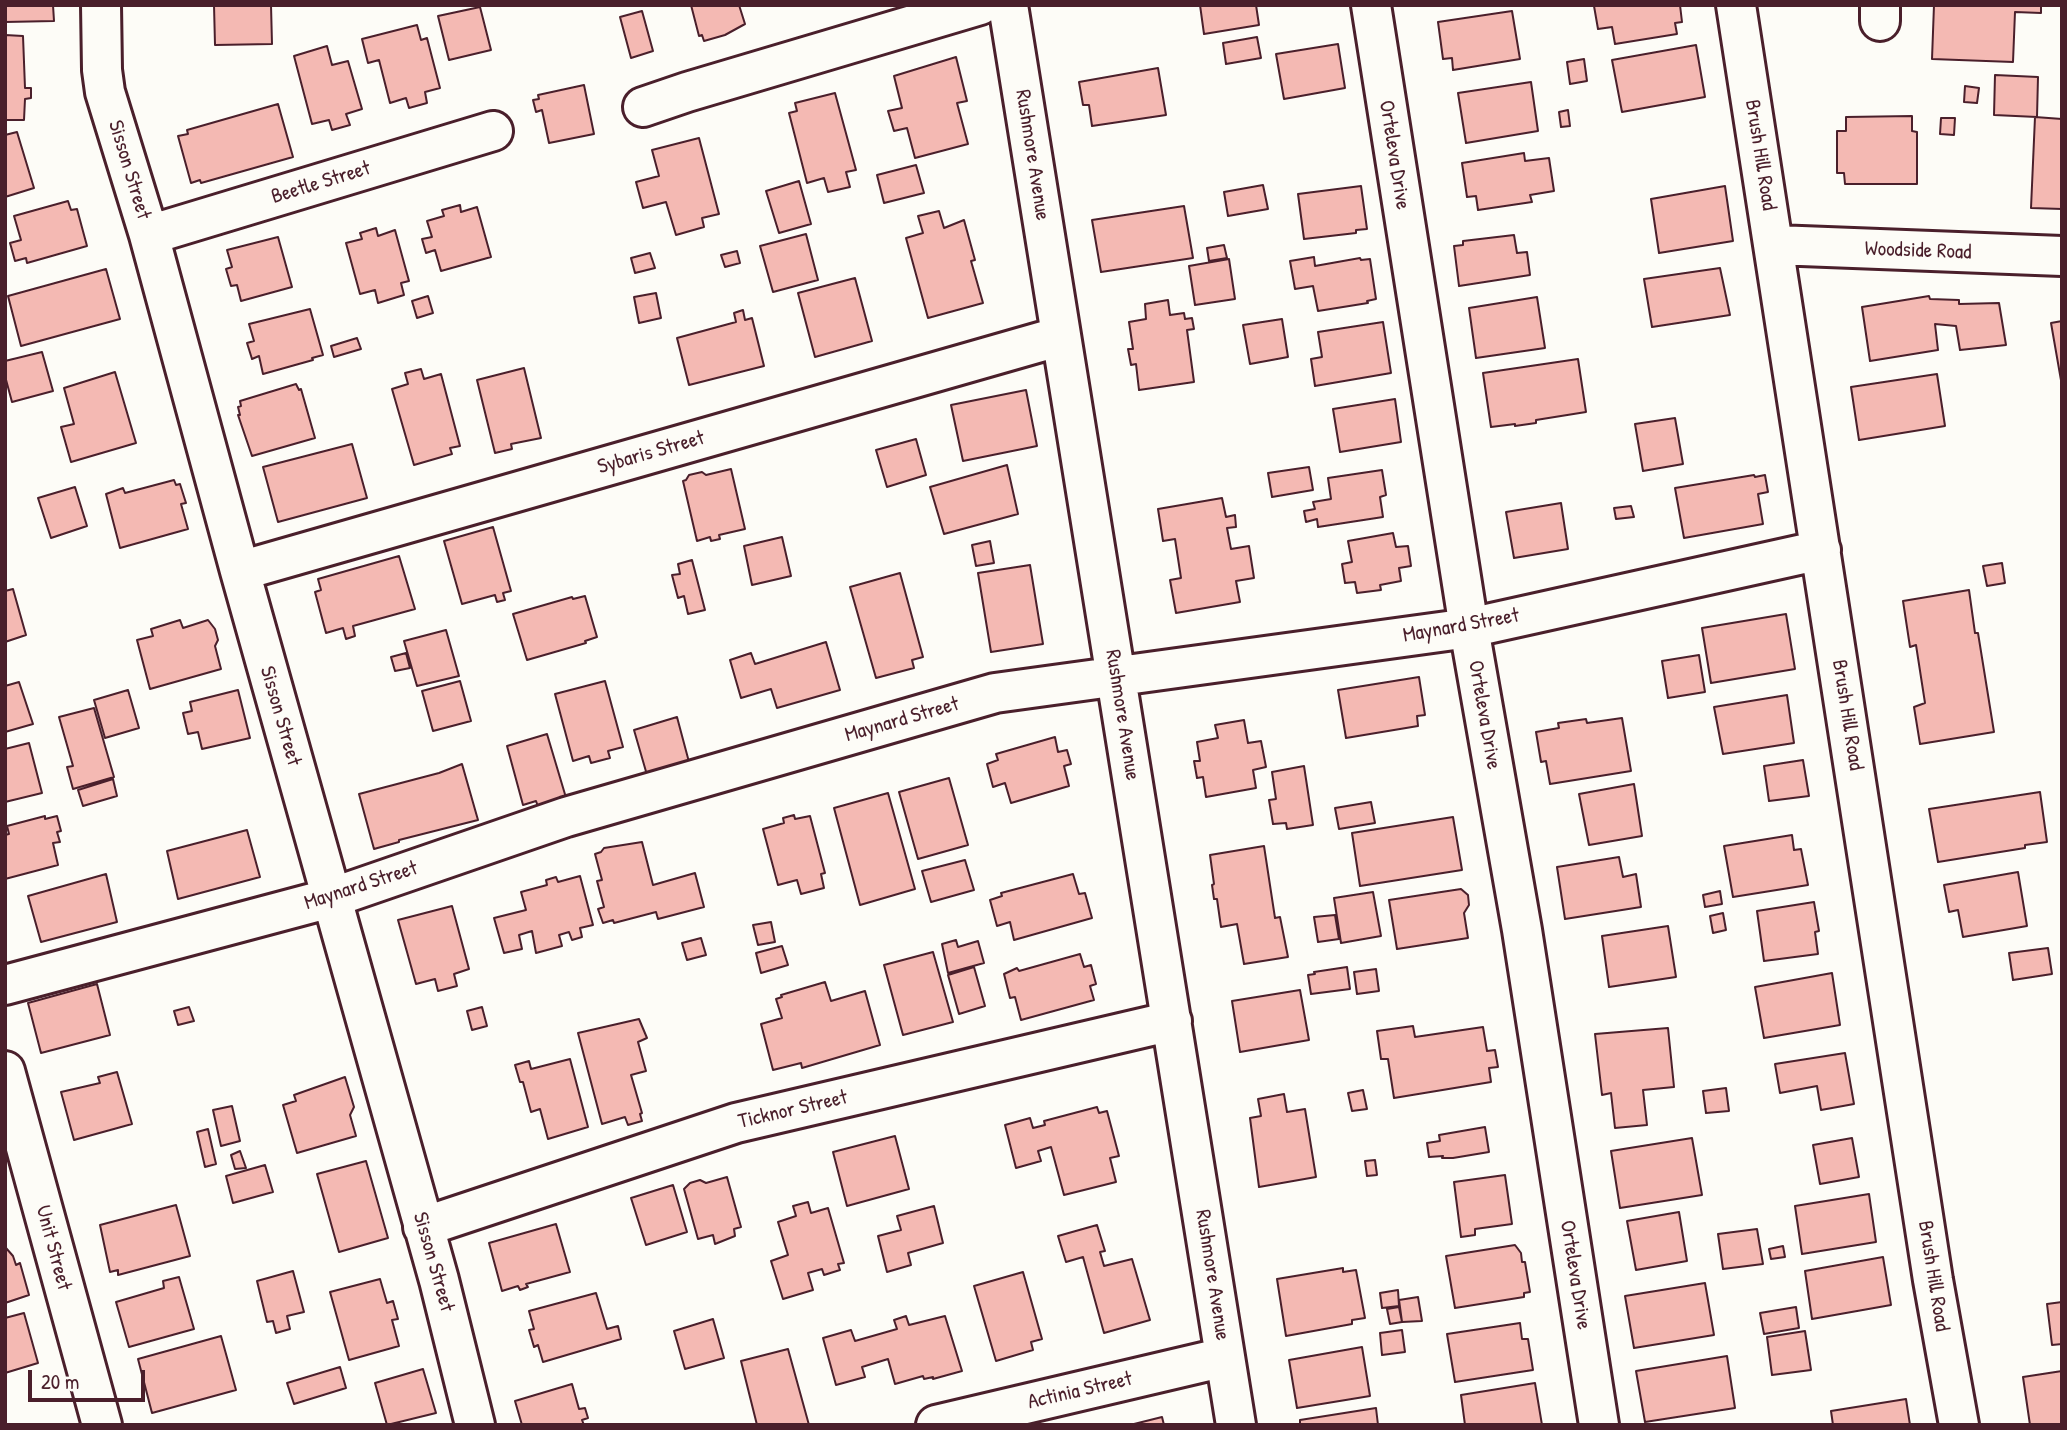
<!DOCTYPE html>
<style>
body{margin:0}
#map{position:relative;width:2067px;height:1430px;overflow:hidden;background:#fdfcf7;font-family:"Patrick Hand",sans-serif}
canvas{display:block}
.frame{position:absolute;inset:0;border:7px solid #4a1f2b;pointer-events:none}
.scale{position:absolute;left:28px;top:1370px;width:117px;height:32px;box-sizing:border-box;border:4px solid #4a1f2b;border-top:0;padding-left:9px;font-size:21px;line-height:24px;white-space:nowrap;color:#4a1f2b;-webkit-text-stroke:5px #fdfcf7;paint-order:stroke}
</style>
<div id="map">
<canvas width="2067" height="1430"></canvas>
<div class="frame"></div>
<div class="scale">20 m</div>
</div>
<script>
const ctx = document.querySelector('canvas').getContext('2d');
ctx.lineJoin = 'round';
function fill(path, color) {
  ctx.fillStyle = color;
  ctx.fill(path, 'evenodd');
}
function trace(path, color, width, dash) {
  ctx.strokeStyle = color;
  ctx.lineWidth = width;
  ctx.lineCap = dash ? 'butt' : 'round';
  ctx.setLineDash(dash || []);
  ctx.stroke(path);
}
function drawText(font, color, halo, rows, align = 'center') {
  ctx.font = font + ' "Patrick Hand",sans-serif';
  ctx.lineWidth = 6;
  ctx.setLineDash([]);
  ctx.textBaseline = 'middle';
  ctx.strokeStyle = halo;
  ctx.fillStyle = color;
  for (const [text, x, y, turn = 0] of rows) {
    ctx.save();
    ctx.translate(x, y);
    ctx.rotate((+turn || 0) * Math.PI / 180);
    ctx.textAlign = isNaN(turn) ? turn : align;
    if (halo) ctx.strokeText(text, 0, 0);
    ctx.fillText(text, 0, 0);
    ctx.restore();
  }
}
const building = new Path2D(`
 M5 5H53L54 21 5 22Z
 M214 5H271L272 44 215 45Z
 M691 5H739L745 24 725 35 704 41 702 35 699 36Z
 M1200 5H1256L1259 25 1204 34Z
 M1680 5 1682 22 1675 23 1677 34 1615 44 1612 27 1598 29 1594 6Z
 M1934 5H2041V13L2015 12 2013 62 1932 59Z
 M480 7 491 50 449 60 438 16Z
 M642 11 653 51 631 58 620 17Z
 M1512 11 1520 59 1453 70 1452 58 1443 59 1438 22Z
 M417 25 421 40 427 38 440 88 425 92 427 103 409 108 406 98 390 103 379 60 368 63 362 39Z
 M5 35 23 36 25 88H31V98L25 99 24 120H5Z
 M1257 37 1261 58 1226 64 1223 43Z
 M1338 44 1345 88 1284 99 1276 54Z
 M1696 45 1705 97 1622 112 1612 60Z
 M327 46 332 65 348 61 362 109 346 114 350 125 332 130 329 120 312 124 294 56Z
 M956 57 967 101 957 103 968 144 915 158 907 128 894 131 888 111 902 108 894 76Z
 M1584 59 1587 81 1570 84 1567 62Z
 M1158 68 1166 115 1092 126 1089 105H1083L1079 82Z
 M1995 75 2038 77 2037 117 1994 115Z
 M1531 82 1538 131 1466 143 1458 93Z
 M584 85 594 134 549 143 542 110 536 112 533 100 539 99 538 95Z
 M1965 86 1979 88 1977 103 1964 102Z
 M835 93 856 170 846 172 850 187 828 192 824 178 807 183 789 113 797 111 795 103Z
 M278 104 293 157 201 183 200 180 191 183 178 136 188 134 187 130Z
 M1568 110 1570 126 1561 127 1559 112Z
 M1912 116V131L1917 132V184H1845L1844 173H1837V131H1846V117Z
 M2035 117 2062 119V209L2031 208Z
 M1941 118H1955L1954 135 1940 134Z
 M17 132 34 188 5 197V135Z
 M699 138 719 214 702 218 704 227 676 235 666 202 643 208 636 182 659 176 652 150Z
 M1524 153 1525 161 1549 158 1554 191 1530 195 1532 202 1478 210 1476 196 1467 197 1462 163Z
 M916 165 924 193 884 203 877 175Z
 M799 181 811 224 779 233 766 191Z
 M1263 185 1268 209 1228 216 1224 192Z
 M1361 186 1367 229 1356 230V233L1304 239 1298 194Z
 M1725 186 1733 241 1659 253 1651 199Z
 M68 201 71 210 77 209 87 246 27 263 26 258 15 261 10 243 21 240 14 216Z
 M460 205 461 212 477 207 491 257 441 271 435 250 426 253 422 239 432 237 427 221 444 216 442 210Z
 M1184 206 1193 258 1101 272 1092 220Z
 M939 211 944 228 964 220 975 260 971 261 983 303 928 318 906 238 923 233 918 216Z
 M376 228 378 236 395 230 409 281 401 283 404 295 378 303 375 290 360 294 346 243 362 239 360 233Z
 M806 234 818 280 773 292 760 246Z
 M1514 235 1517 253 1527 252 1530 275 1459 286 1454 246 1463 245V241Z
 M278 237 292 287 241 301 237 285 231 286 226 269 232 267 227 250Z
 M1224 245 1227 258 1209 261 1207 248Z
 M737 251 740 263 725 267 721 255Z
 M650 253 655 268 635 273 631 258Z
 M1314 257 1315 266 1360 258 1361 260 1370 259 1376 299 1367 301 1368 303 1318 311 1313 286 1295 289 1290 261Z
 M1229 259 1235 299 1195 305 1189 266Z
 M1720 268 1730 315 1652 327 1644 279Z
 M106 269 120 319 21 346 8 296Z
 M855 278 872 341 815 357 798 293Z
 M656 293 661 318 639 323 634 297Z
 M428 296 433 313 417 318 412 301Z
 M1929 296 1930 299 1959 300V304L1999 303 2006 345 1960 350 1956 326 1935 324 1938 350 1870 361 1862 307Z
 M1537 297 1545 348 1476 358 1469 308Z
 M1168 300 1170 315 1184 313 1185 319 1192 318 1194 329 1187 330 1194 382 1139 390 1136 364 1131 365 1128 349H1133L1129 322 1146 319 1145 304Z
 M310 309 323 355 312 358 313 360 263 374 259 356 252 359 247 343 254 341 249 324Z
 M743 310 745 320 752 318 764 366 689 385 677 338 736 322 734 313Z
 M1282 319 1288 357 1250 364 1243 325Z
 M2062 321V386L2051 323Z
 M1383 322 1391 373 1315 386 1311 359 1322 357 1318 332Z
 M357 338 361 349 334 357 331 346Z
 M42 352 53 391 12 402 5 376V361Z
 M1578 359 1586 412 1536 420V423L1515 426V424L1491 427 1483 373Z
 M524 368 541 438 511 444 512 449 495 453 477 380Z
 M421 369 424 379 441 374 460 446 450 448 452 454 414 465 392 389 408 384 405 373Z
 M115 372 136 443 71 462 61 427 74 424 64 388Z
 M1937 374 1945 426 1859 440 1851 387Z
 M296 384 299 390 301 389 315 438 252 456 238 415H240L238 407 241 406 240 401Z
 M1026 390 1037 446 963 461 951 405Z
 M1395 399 1401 442 1340 452 1333 409Z
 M1675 418 1683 464 1643 471 1635 424Z
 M916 439 926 475 887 487 876 450Z
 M352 444 367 498 278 522 263 467Z
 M1007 465 1018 514 944 534 930 487Z
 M1309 467 1313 490 1272 497 1268 473Z
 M731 469 745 529 719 535 720 539 711 541 710 537 697 541 683 481 686 480 689 475 702 472 706 475Z
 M1382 470 1386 495 1380 497 1383 517 1318 527 1317 519 1306 522 1304 511 1315 509 1313 502 1331 499 1328 478Z
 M1754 475 1755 477 1765 475 1768 492 1758 494 1763 524 1684 538 1675 488Z
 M174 480 176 485 180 484 186 503 181 504 188 529 120 548 106 494 123 488 125 493Z
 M75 487 87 526 51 538 38 498Z
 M1222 498 1226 517 1235 515 1236 527 1227 528 1231 549 1249 546 1254 578 1236 581 1240 602 1176 613 1170 580 1181 578 1175 539 1163 541 1158 509Z
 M1561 503 1568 549 1514 558 1506 512Z
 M1631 506 1634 517 1616 519 1614 508Z
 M493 527 511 591 503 593 505 600 497 602 495 595 462 604 444 541Z
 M1393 533 1396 547 1408 546 1411 566 1399 568 1401 581 1380 585 1381 590 1357 593 1355 582 1345 583 1342 564 1352 562 1348 541Z
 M782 537 791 576 752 585 744 546Z
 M990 541 994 563 976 566 972 545Z
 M399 556 415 609 353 626 355 636 346 639 343 628 326 633 315 592 321 590 318 579Z
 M692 560 705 610 688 614 684 596 678 598 672 575 680 574 678 564Z
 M2002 563 2005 583 1987 586 1983 566Z
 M1030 565 1043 644 991 652 978 573Z
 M900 573 923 657 912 660 914 668 876 678 850 587Z
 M13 589 26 635 5 642V591Z
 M1969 590 1975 633H1978L1994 732 1920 744 1914 707 1925 703 1916 645 1910 647 1903 601Z
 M585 596 597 637 585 641 586 643 527 660 513 614 572 597 573 599Z
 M1786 614 1795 669 1711 683 1702 628Z
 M180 620 183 628 208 620 215 629 218 640 215 646 221 669 150 689 137 640 153 636 151 629Z
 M446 630 459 676 417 686 404 641Z
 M826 642 840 690 777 708 771 689 741 698 730 660 751 653 755 664Z
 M406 653 410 668 395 671 391 657Z
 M1699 655 1705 692 1668 698 1662 661Z
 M1419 677 1425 715 1417 716 1418 726 1346 738 1338 690Z
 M460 681 471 721 433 731 422 691Z
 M605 681 623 747 608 751 610 758 591 763 589 756 573 761 555 694Z
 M19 682 33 724 5 732V686Z
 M128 690 139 728 105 738 94 700Z
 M238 690 250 738 202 749 198 732 188 734 183 713 192 711 190 702Z
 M1787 695 1794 743 1723 754 1714 707Z
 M94 708 114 777 73 789 67 767 73 766 59 717Z
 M677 717 689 762 647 775 634 730Z
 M1622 718 1631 771 1550 784 1546 761 1541 762 1536 732 1559 728 1558 723 1586 719 1587 723Z
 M1244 720 1248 743 1261 741 1266 767 1253 770 1256 788 1206 797 1203 777 1197 778 1194 761H1200L1197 742 1218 738 1215 725Z
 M547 734 567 801 539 809 536 801 523 805 507 746Z
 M1055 737 1058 752 1067 750 1071 764 1064 766 1069 786 1011 803 1005 783 993 787 987 764 998 760 996 754Z
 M29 743 42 793 5 802V749Z
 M1803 760 1809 796 1769 801 1764 766Z
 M462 764 478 820 399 840V842L374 849 359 794 439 773Z
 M1304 766 1313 825 1287 829 1286 823 1273 824 1269 800 1276 799 1272 772Z
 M949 778 968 845 918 859 899 792Z
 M113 779 117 796 83 806 78 790Z
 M1634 784 1642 836 1589 845 1579 794Z
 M2040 792 2047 842 2025 845V848L1938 862 1929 809Z
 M888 793 915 889 860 905 834 808Z
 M1371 802 1375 823 1339 829 1335 808Z
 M794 815 795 819 810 816 825 873 821 874 824 888 801 894 797 880 778 885 763 829 784 823 783 818Z
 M45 816V819L57 816 61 831 57 832 60 842 53 843 58 865 5 879V835L9 834 7 826Z
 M1453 817 1462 870 1360 886 1352 833Z
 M247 830 260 877 178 899 167 851Z
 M1792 835 1794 850 1801 849 1808 885 1733 897 1724 846Z
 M642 842 653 885 695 873 704 907 658 919 656 912 614 923 613 920 603 923 598 909 604 907 597 881 602 880 595 854 601 852 604 848Z
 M1264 846 1275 918 1280 917 1288 957 1244 964 1237 924 1221 927 1217 899H1214L1212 885 1214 884 1210 855Z
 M1619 857 1623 877 1636 874 1641 907 1565 919 1557 867Z
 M965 860 974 890 931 902 922 871Z
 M2018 872 2027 926 1963 937 1958 910 1949 912 1944 885Z
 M106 874 117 922 41 942 28 896Z
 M1073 874 1079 894 1085 893 1092 918 1014 940 1010 922 997 926 990 900 1002 896 1001 893Z
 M580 876 593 925 580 928 582 937 572 940 569 932 559 935 562 946 536 953 532 931 519 935 522 949 504 953 494 918 526 910 521 892 547 885 546 880 556 877 558 882Z
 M1461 889 1468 895 1469 905 1464 913 1468 938 1397 949 1389 900Z
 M1720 891 1722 904 1705 907 1703 895Z
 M1373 892 1381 936 1341 943 1334 898Z
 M1814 902 1819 931 1815 932 1818 954 1764 961 1757 911Z
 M452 906 469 969 454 974 457 986 438 991 435 979 416 984 398 920Z
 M1723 913 1726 930 1713 933 1710 916Z
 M1335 915 1339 939 1318 942 1314 917Z
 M771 922 775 942 758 945 753 925Z
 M1668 926 1676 977 1609 987 1602 936Z
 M701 938 706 955 687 960 682 943Z
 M956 940 958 947 978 941 984 963 948 973 942 944Z
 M782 946 788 965 761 973 756 953Z
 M2048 948 2052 974 2013 980 2009 953Z
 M933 952 953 1022 903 1035 884 965Z
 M1080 954 1084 967 1091 965 1096 984 1090 986 1094 1000 1021 1020 1015 997 1010 998 1004 974 1017 968 1019 971Z
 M974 967 985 1006 959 1014 948 975Z
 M1347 967 1350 989 1311 994 1308 975 1315 974 1314 972Z
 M1376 969 1379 991 1357 994 1354 972Z
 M1832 973 1840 1025 1764 1038 1755 987Z
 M825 982 831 1001 865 991 880 1045 802 1068 801 1063 773 1070 761 1024 782 1018 776 999 782 997 781 995Z
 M97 984 110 1035 41 1053 28 1003Z
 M1300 990 1309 1040 1240 1052 1232 1001Z
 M189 1007 194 1021 178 1025 174 1011Z
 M482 1007 487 1026 472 1030 467 1011Z
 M639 1019 647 1038 638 1042 646 1071 631 1075 642 1113 640 1114 642 1121 628 1125 625 1117 602 1124 578 1033Z
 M1413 1026 1415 1037 1483 1027 1487 1051 1495 1050 1498 1067 1489 1068 1491 1082 1394 1098 1388 1059H1381L1377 1031Z
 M1668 1028 1674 1087 1643 1090 1647 1125 1615 1128 1611 1093 1602 1095 1595 1034Z
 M1845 1053 1854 1104 1821 1110 1817 1086 1780 1093 1775 1064Z
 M570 1059 588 1127 548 1139 540 1109 531 1112 523 1082H520L515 1065 529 1061 531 1069Z
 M117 1072 132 1124 74 1140 61 1092 100 1083 98 1077Z
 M345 1077 354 1107 350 1115 356 1136 297 1153 283 1105 296 1101 294 1095Z
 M1726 1088 1729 1111 1706 1113 1703 1091Z
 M1363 1090 1367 1109 1352 1111 1348 1093Z
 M1284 1094 1287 1112 1305 1109 1316 1177 1259 1187 1250 1118 1261 1116 1258 1099Z
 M232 1106 240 1141 221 1146 213 1110Z
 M1097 1107 1099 1113 1107 1111 1119 1156 1110 1158 1116 1182 1064 1195 1051 1147 1038 1151 1041 1161 1016 1168 1005 1125 1030 1118 1033 1128 1045 1125 1044 1121Z
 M1485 1127 1489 1152 1453 1158H1442L1443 1156 1429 1157 1427 1143 1440 1141 1439 1135Z
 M208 1129 216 1164 205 1167 197 1132Z
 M895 1136 909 1189 847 1206 833 1152Z
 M1692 1138 1702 1195 1620 1208 1611 1151Z
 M1852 1138 1859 1177 1820 1184 1813 1145Z
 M240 1151 246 1168 235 1169 231 1155Z
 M1375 1160 1377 1175 1367 1176 1365 1161Z
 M366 1161 388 1238 339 1252 317 1174Z
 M265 1165 273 1192 233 1203 226 1176Z
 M1505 1175 1512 1224 1475 1229V1235L1461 1237 1454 1182Z
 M727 1177 741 1227 734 1229 735 1236 715 1244 713 1235 698 1239 684 1189 690 1183 700 1180 706 1183Z
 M673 1185 687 1232 646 1245 631 1198Z
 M1869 1194 1876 1242 1802 1254 1795 1206Z
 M808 1202 811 1213 828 1208 844 1263 838 1264 840 1270 824 1275 822 1269 808 1273 813 1290 783 1299 771 1261 788 1255 778 1222 796 1216 793 1206Z
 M176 1205 190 1256 118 1275V1270L110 1272 100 1225Z
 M934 1206 943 1243 908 1253 911 1265 887 1272 878 1236 901 1230 897 1216Z
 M1679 1212 1687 1261 1636 1270 1627 1221Z
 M556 1224 570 1272 526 1284 528 1287 520 1290 518 1286 502 1291 489 1243Z
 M1097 1225 1105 1251 1100 1252 1104 1266 1132 1259 1150 1320 1104 1333 1083 1257 1066 1262 1058 1236Z
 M1757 1229 1763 1264 1723 1269 1718 1234Z
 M1515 1245 1521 1253 1522 1262H1525L1530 1292 1524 1293V1297L1455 1308 1446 1256Z
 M1783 1246 1785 1257 1771 1259 1769 1249Z
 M6 1248 13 1256 16 1265 20 1263 29 1295 5 1303Z
 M1883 1257 1891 1305 1812 1319 1805 1271Z
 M1343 1268V1272L1356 1270 1365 1318 1352 1320V1324L1286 1336 1277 1279Z
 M293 1271 304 1312 287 1316 290 1329 276 1333 273 1321 267 1322 257 1281Z
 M1023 1272 1042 1339 1031 1342 1033 1350 996 1361 974 1286Z
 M179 1277 194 1329 129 1347 116 1302 164 1288 163 1281Z
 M380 1279 387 1303 393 1301 398 1319 392 1320 399 1346 349 1360 330 1292Z
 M1705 1283 1714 1335 1634 1348 1625 1296Z
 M1398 1290 1399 1306 1382 1308 1380 1293Z
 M596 1293 607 1329 618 1326 621 1339 543 1362 538 1345 534 1347 529 1330 534 1329 529 1311Z
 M1418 1297 1422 1321 1402 1322 1399 1300Z
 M2062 1302V1344L2052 1345 2047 1304Z
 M1399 1307 1402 1322 1390 1324 1387 1309Z
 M1796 1307 1799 1328 1764 1334 1760 1313Z
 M24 1313 38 1363 5 1373V1318Z
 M906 1316 909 1325 945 1316 962 1371 933 1379V1377L924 1379 923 1376 895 1384 888 1359 862 1367 865 1377 836 1385 823 1338 851 1330 855 1341 897 1329 894 1320Z
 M713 1319 724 1358 685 1369 674 1331Z
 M1520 1323 1522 1339H1528L1533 1370 1455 1382 1447 1334Z
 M1402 1330 1405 1352 1382 1355 1380 1333Z
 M1805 1331 1811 1370 1772 1375 1767 1337Z
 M221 1336 236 1390 152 1413 138 1359Z
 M1362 1347 1370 1396 1297 1408 1289 1360Z
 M788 1349 809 1425H757L741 1361Z
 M1727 1356 1735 1408 1645 1422 1636 1371Z
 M340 1367 346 1388 294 1404 287 1383Z
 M423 1369 436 1413 387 1425 375 1383Z
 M2062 1371V1425H2030L2023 1377Z
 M1535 1383 1542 1425H1465L1461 1395Z
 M572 1384 579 1409 585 1408 588 1418 582 1420 584 1425H522L515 1401Z
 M1906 1399 1910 1425H1833L1831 1411Z
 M1376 1408 1378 1425H1300V1420Z
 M1162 1417 1164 1425H1130Z`);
fill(building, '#f4b9b3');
trace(building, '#4a1f2b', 2);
const street = new Path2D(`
 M101 5 102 70 105 92 149 235 240 571 439 1280 475 1425
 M1008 5 1236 1425
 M1736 5 1933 1280 1959 1425
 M1880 5V21
 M643 107 687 92 980 5
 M149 235 493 131
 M1775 245 2062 256
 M240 571 1061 336
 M5 985 331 898 566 817 995 693 1469 628 1821 550
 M5 1071 102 1425
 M423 1227 736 1123 1172 1021
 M936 1425 1225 1357`);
const secondary = new Path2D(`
 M1371 5 1469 628 1522 930 1599 1425`);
trace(street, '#4a1f2b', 44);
trace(secondary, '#4a1f2b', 44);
trace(street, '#fdfcf7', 38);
trace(secondary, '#fdfcf7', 38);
drawText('21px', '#4a1f2b', '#fdfcf7', [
 ["Rushmore Avenue",1032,155,81],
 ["Orteleva Drive",1394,155,81],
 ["Brush Hill Road",1760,155,81],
 ["Sisson Street",129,170,73],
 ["Beetle Street",321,183,-17],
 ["Woodside Road",1918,251,2],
 ["Sybaris Street",651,453,-16],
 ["Maynard Street",1461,626,-10],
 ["Rushmore Avenue",1122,715,81],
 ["Orteleva Drive",1484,715,80],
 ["Brush Hill Road",1847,715,81],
 ["Sisson Street",280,716,74],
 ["Maynard Street",902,720,-16],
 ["Maynard Street",361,886,-18],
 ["Ticknor Street",793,1110,-13],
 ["Unit Street",53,1248,75],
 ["Sisson Street",433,1262,74],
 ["Rushmore Avenue",1212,1275,81],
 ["Orteleva Drive",1575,1275,81],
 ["Brush Hill Road",1933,1276,81],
 ["Actinia Street",1080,1391,-13]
]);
</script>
